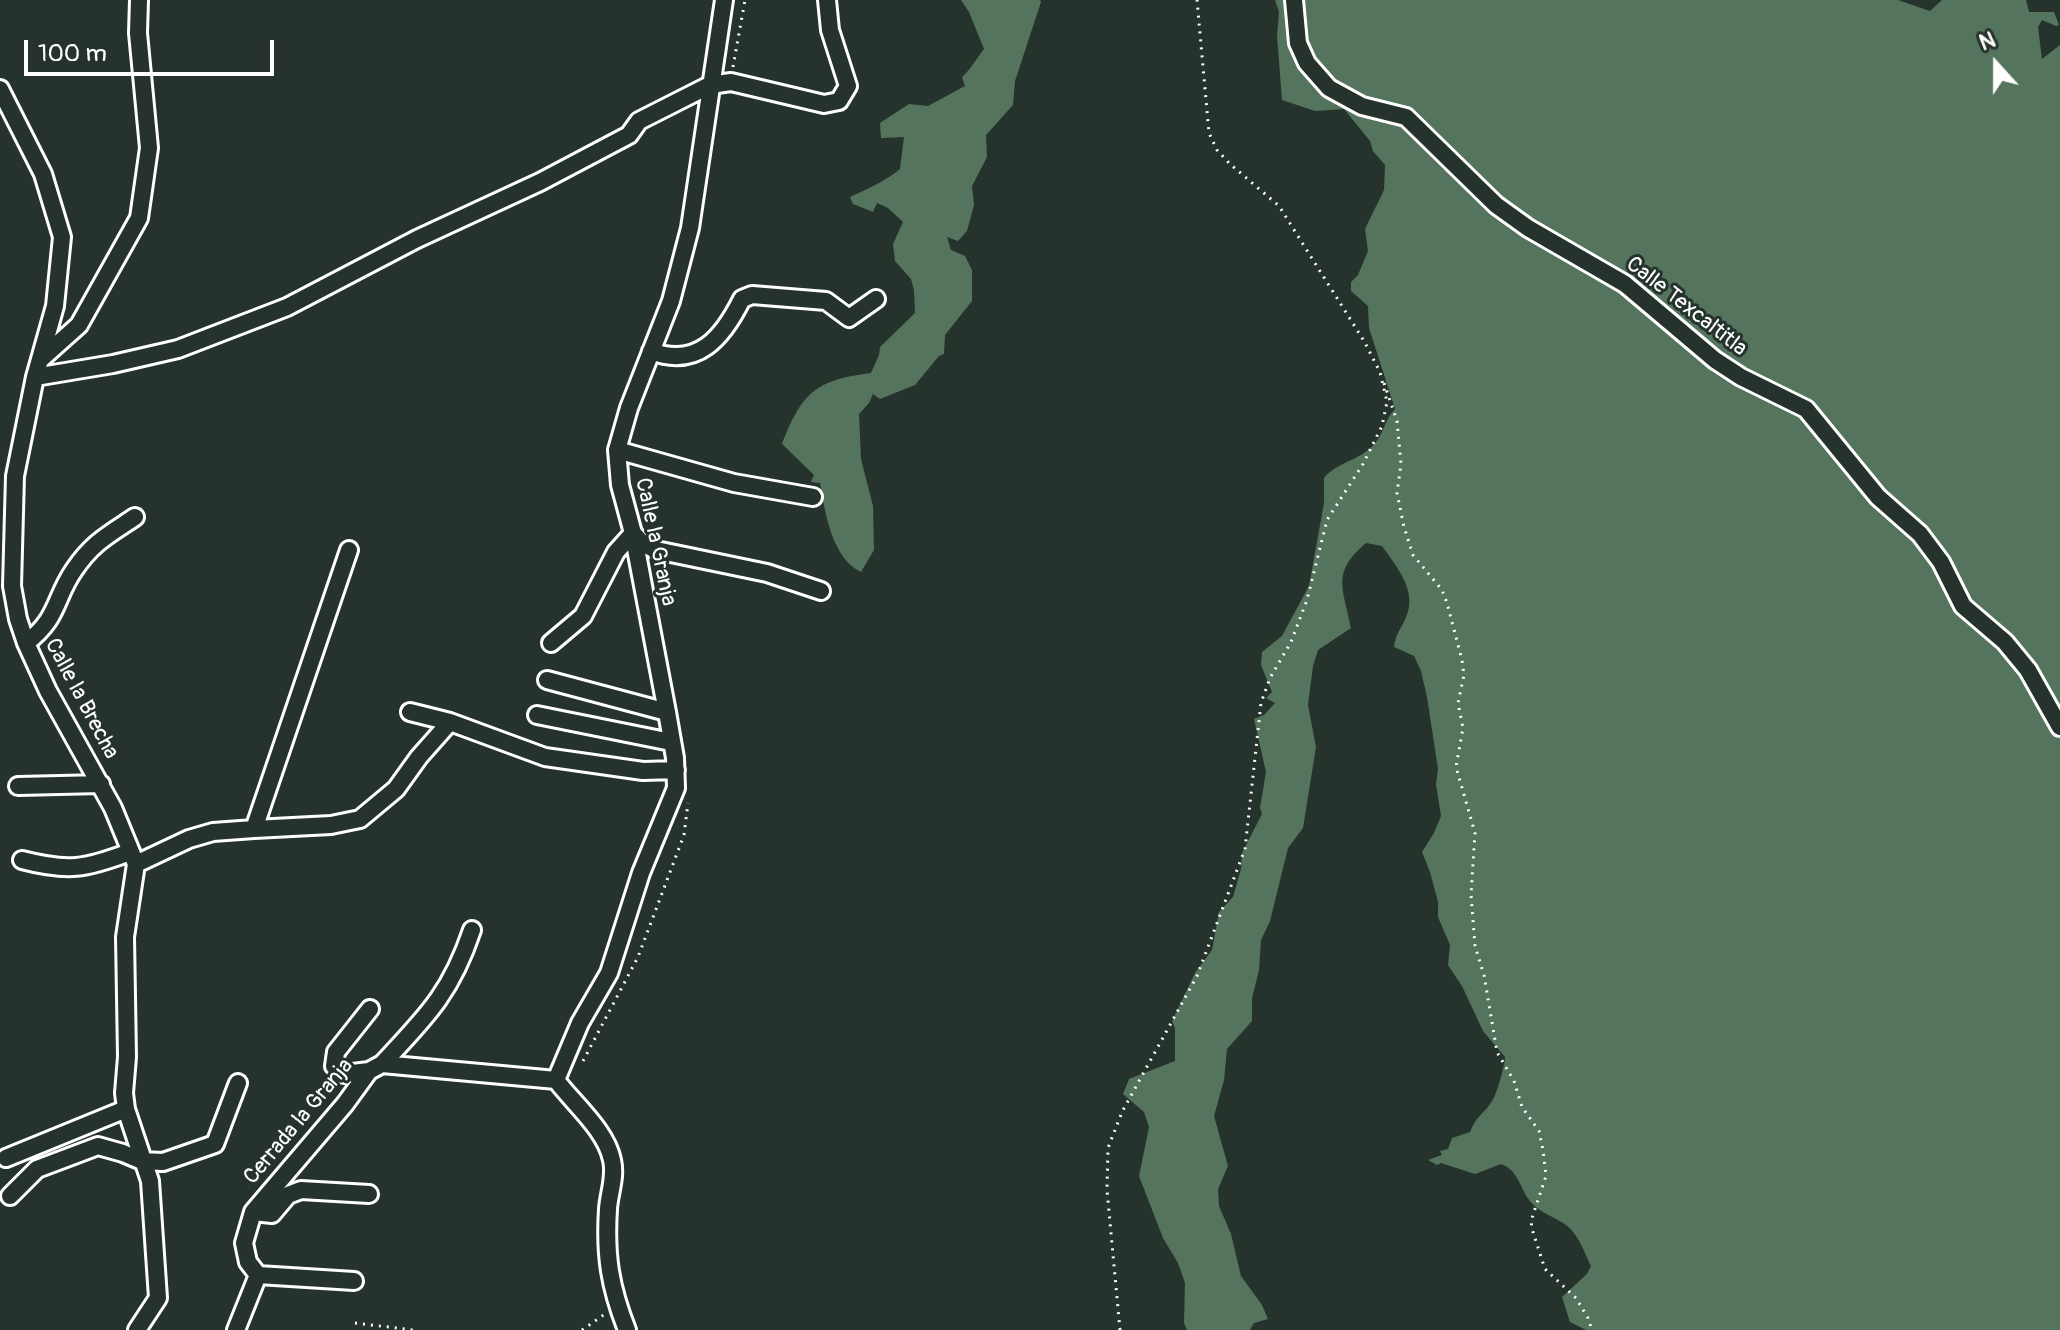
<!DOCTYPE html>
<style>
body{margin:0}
#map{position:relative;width:2060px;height:1330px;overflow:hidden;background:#26332d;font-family:Pangolin,sans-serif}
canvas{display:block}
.north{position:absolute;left:1956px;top:24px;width:80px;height:80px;-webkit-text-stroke:6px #26332d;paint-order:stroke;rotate:339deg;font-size:22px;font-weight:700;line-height:32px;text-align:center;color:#fff}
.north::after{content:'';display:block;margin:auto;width:28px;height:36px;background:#fff;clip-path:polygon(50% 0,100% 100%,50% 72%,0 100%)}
.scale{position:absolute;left:24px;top:40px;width:250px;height:36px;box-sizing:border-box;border:4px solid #fff;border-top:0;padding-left:10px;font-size:24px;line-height:28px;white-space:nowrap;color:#fff;-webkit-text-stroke:6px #26332d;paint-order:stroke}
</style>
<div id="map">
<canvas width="2060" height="1330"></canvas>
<div class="north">N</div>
<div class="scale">100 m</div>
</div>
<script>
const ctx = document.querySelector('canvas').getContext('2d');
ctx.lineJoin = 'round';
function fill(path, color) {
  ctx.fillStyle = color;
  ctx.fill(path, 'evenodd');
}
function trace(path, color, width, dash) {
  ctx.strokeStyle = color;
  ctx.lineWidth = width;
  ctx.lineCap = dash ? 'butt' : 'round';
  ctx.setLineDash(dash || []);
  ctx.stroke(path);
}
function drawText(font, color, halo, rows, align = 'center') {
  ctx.font = font + ' Pangolin,sans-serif';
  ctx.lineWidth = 6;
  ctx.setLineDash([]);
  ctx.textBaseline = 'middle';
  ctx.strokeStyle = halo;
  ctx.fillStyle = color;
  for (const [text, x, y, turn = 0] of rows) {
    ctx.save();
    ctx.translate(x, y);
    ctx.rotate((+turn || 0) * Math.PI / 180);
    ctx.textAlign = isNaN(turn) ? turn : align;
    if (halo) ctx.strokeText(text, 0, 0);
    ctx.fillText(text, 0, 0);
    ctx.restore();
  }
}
fill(new Path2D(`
 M961 0H1040L1041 2 1015 81 1013 105 986 135 987 157 972 186 974 205 967 231 958 241 947 237 951 250 965 256 972 270V301L945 335 944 354 939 356 915 385 880 399 873 394 869 403 859 414 861 459 873 506 874 550 861 572C832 558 825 513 820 483L811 482 814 475 782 444C802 393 815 380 871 373L879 355 880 347 915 313 914 290 911 279 895 261 893 244 903 222 888 208 877 203 873 212 853 204 850 197C867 189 886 181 900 169L904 137 881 138 880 123 909 104 928 106 965 86 962 77C971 69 976 59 984 49L969 12Z
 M1275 0H1898L1930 11 1942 0H2026L2029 12H2054L2059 25 2056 26 2042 20 2038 27 2042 59 2060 45V1330H1586L1570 1322 1562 1297 1587 1274 1591 1266C1584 1251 1577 1231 1563 1223 1551 1215 1535 1211 1527 1197 1519 1184 1517 1170 1501 1164L1475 1174 1441 1163 1437 1165 1428 1160 1442 1155 1440 1151 1448 1149 1452 1138 1470 1132C1476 1116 1485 1113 1492 1101 1497 1094 1505 1065 1505 1057L1483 1031 1462 986 1448 965 1450 945 1438 917V902L1430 872 1422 852 1434 833 1441 816 1436 784 1438 769 1427 697 1421 671 1414 656 1394 647C1396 632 1401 630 1406 617 1418 591 1396 566 1382 546L1366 543C1331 573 1343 587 1351 628L1318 650 1313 666 1308 705 1316 747 1303 828 1288 848 1270 921 1261 940 1259 970 1252 998V1021L1227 1049 1224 1080 1214 1116 1228 1166 1218 1189 1219 1206 1231 1234 1241 1276 1262 1305 1268 1319 1254 1323 1250 1330H1187L1184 1323 1185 1283 1178 1263 1163 1238 1139 1176 1149 1127 1144 1112 1123 1094 1129 1079 1175 1061V1028L1172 1021 1195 973 1212 950 1219 912 1233 897 1241 869 1242 853 1262 814 1260 808 1266 772 1254 719 1264 715 1275 703 1266 698 1272 692 1261 665 1262 652 1282 636 1309 586 1324 503V478C1338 461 1363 460 1376 442 1384 432 1385 419 1395 409L1369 328 1368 306 1351 291V282L1358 275 1368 251 1365 229 1384 190 1385 165 1373 151 1370 141 1344 109 1315 111 1282 100 1277 36 1279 12Z`), '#54745d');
const street = new Path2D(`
 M1294 0 1298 43 1307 63 1329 88 1362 106 1406 117 1496 205 1528 228 1625 284 1715 360 1741 377 1806 409 1878 497 1920 534 1941 562 1963 606 2005 642 2028 670 2060 727
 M0 89 43 174 62 237 55 306 35 377 15 476 12 586 18 619 26 643 48 691 113 808 136 864 125 937 127 1057 124 1093 126 1109 150 1181 158 1298 137 1330
 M651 351C698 369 723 337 742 299L752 295 826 301 849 318 876 299
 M41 359 79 325 139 218 149 148 138 33 139 0
 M35 377 113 364 178 349 287 307 417 239 540 182 629 135 639 121 710 85 731 82 824 104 839 101 848 86 830 30 827 0
 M617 450 734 483 813 497
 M26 643C59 618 54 599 74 570 92 543 108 535 135 517
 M551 643 583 616 616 552 633 533 642 543 656 550 767 573 821 591
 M547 680 667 712
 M410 712 450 722 545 757 643 771 676 770
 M537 715 671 742
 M18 786 101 784
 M254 829 331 825 360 819 396 789 419 757 450 722
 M22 860C68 872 85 869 130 852
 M136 864 189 839 213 832 254 829 349 550
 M382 1064C426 1017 451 993 472 930
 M369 1071 344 1074 334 1066 336 1052 370 1009
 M556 1080 580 1023 609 973 641 873 676 788 675 758 667 712 633 533 620 485 617 450 629 408 671 301 690 228 724 0
 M556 1080C574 1104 606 1130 612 1160 616 1177 609 1193 608 1209 605 1256 610 1287 627 1330
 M6 1158 126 1109
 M10 1196 37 1169 98 1146 123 1153 142 1161 163 1162 215 1144 238 1083
 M253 1212 272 1214 288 1195 301 1190 369 1194
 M258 1275 248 1262 244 1243 253 1212 345 1104 369 1071 382 1064 556 1080
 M258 1275 354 1281
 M236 1330 258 1275`);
trace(street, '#fff', 22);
trace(new Path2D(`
 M733 67 745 0
 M1384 383 1397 421 1401 464 1397 493 1404 527 1413 555 1442 590 1447 603 1462 660 1464 675 1458 703 1463 728 1456 767 1475 833 1471 895 1475 946 1484 975 1497 1052 1514 1081 1522 1107 1539 1131 1543 1150 1546 1176 1531 1221 1532 1229 1545 1269 1576 1298 1588 1318 1592 1330
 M583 1061 638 957 684 835 688 803
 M355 1323 413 1330
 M582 1330 605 1314
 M1120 1330 1107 1190 1108 1148 1122 1112 1197 976 1245 849 1261 703 1270 678 1291 642 1307 600 1327 520 1363 464 1382 426 1387 402 1380 372 1364 341 1279 206 1230 164 1217 150 1209 133 1197 0`), '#fff', 3, [2, 6]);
trace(street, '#26332d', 16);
drawText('22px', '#fff', '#26332d', [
 ["Calle Texcaltitla",1686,307,38],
 ["Calle la Granja",655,542,78],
 ["Calle la Brecha",81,699,62],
 ["Cerrada la Granja",299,1122,-50]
]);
</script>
